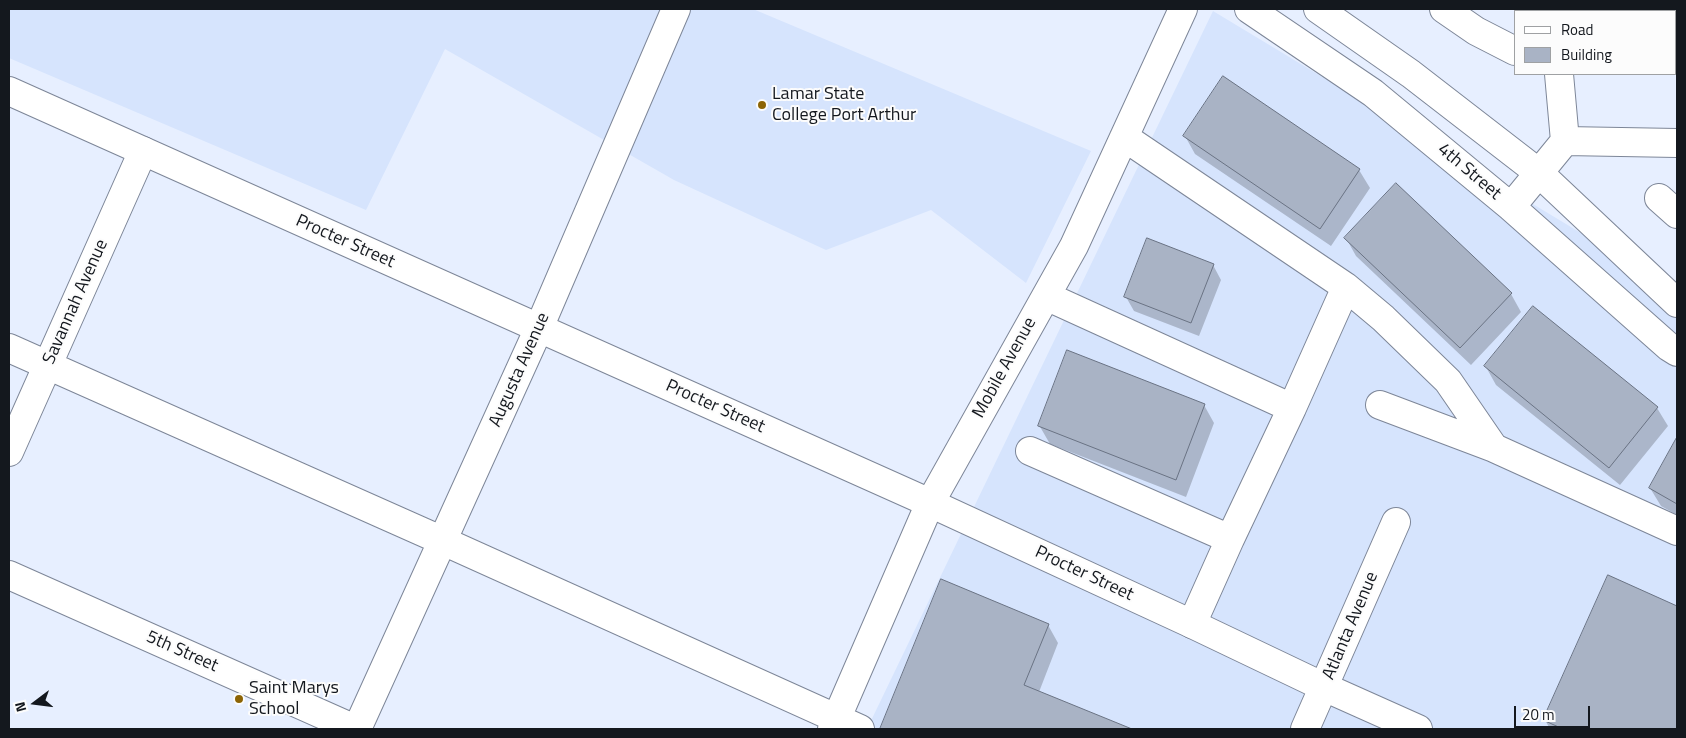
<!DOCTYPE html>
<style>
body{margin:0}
#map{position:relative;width:1686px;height:738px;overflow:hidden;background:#e7efff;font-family:"Titillium Web",sans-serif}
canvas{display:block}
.frame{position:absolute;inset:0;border:10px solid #14181e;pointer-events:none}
.legend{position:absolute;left:1514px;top:10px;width:162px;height:65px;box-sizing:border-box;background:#fcfcfc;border:1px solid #9fa1a3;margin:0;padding:6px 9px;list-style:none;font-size:15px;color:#14181e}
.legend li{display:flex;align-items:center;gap:10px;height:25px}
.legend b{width:25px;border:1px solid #9fa1a3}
.north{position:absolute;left:10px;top:678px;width:50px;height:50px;-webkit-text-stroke:4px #fcfcfc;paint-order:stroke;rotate:255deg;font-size:14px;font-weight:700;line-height:20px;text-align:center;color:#14181e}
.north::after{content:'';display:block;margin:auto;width:18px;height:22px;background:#14181e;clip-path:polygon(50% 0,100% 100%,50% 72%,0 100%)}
.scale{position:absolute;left:1514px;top:706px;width:76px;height:22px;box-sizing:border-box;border:2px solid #14181e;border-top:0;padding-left:6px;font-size:15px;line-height:18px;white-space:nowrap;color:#14181e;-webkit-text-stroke:4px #fcfcfc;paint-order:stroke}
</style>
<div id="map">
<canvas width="1686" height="738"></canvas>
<div class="frame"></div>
<ul class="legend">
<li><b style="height:6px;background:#fff"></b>Road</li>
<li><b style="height:14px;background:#a9b3c5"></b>Building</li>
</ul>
<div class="north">N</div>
<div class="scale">20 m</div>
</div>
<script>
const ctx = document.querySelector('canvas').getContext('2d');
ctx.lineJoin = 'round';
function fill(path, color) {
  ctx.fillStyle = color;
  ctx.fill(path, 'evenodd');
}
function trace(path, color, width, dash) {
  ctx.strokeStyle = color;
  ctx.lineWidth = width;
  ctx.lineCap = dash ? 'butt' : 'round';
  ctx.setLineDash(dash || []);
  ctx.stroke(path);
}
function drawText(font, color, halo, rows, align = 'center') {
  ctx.font = font + ' "Titillium Web",sans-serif';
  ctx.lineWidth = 4;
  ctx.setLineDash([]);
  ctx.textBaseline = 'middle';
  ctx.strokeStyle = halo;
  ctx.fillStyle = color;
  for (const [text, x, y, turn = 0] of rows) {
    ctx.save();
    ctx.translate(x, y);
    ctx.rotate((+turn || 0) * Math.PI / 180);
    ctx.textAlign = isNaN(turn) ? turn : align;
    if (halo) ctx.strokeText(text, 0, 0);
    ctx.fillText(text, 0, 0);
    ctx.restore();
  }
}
fill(new Path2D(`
 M9 9H753L1091 151 1026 283 931 210 826 250 674 180 445 49 366 210 9 58Z
 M1213 11 1677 291V729H867Z`), '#d6e4fd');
fill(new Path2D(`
 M1224 78 1359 170 1370 188 1331 246 1195 154 1185 136Z
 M1346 238 1511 294 1521 312 1471 365 1356 256Z
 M1213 265 1221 280 1199 336 1134 311 1126 297Z
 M1533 308 1657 408 1668 426 1620 485 1496 385 1486 367Z
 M1204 405 1214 423 1186 497 1050 444 1039 425Z
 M1677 440V515L1661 506 1650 488Z
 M1608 576 1677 607V729H1550L1545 720Z
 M942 581 1048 625 1058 643 1039 692 1129 729H881Z`), '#0003');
const building = new Path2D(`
 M1223 76 1360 169 1320 229 1183 136Z
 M1396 183 1512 293 1460 348 1344 238Z
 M1147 238 1214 264 1191 323 1124 297Z
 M1533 306 1658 407 1609 468 1484 366Z
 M1067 350 1205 404 1176 480 1038 426Z
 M1677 437V504L1649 488Z
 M1608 575 1677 606V729H1563L1543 720Z
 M941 579 1049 624 1024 685 1132 729H880Z`);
fill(building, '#a9b3c5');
trace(building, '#6a7384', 1);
const minor = new Path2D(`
 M1249 9 1373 93 1511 207 1669 347 1677 352
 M1318 9 1411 74 1539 173 1677 303
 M1444 9 1476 31 1515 51
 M1559 74 1565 141
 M1124 137 1346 287 1292 408 1230 539
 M1659 198 1677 214
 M1511 207 1565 141 1677 143
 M1346 287 1383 318 1448 381 1494 448
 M1046 296 1292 408
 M9 348 443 541 860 729
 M1380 405 1494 448 1677 531
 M1030 451 1230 539 1192 624
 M9 452 143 151
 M9 575 355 729
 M357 729 539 328 676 9
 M832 729 930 503 1074 246 1183 9
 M1305 729 1396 522`);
const major = new Path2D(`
 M9 91 930 503 1192 624 1324 687 1418 729`);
trace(minor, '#7d8698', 30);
trace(major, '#7d8698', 30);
trace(minor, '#fff', 28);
trace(major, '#fff', 28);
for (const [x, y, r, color] of [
 [762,105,5,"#8c6405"],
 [239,699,5,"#8c6405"]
]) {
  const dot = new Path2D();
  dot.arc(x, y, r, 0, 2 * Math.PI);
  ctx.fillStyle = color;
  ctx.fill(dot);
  trace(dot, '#fcfcfc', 2);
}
drawText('18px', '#14181e', '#fcfcfc', [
 ["Lamar State",772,95],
 ["College Port Arthur",772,116],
 ["Saint Marys",249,689],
 ["School",249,710]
], 'left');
drawText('18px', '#14181e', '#fcfcfc', [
 ["4th Street",1469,172,40],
 ["Procter Street",345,242,24],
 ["Savannah Avenue",76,302,-66],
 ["Mobile Avenue",1005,368,-61],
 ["Augusta Avenue",520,370,-66],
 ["Procter Street",715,407,24],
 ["Procter Street",1084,574,25],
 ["Atlanta Avenue",1351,626,-67],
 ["5th Street",182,652,24]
]);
</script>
